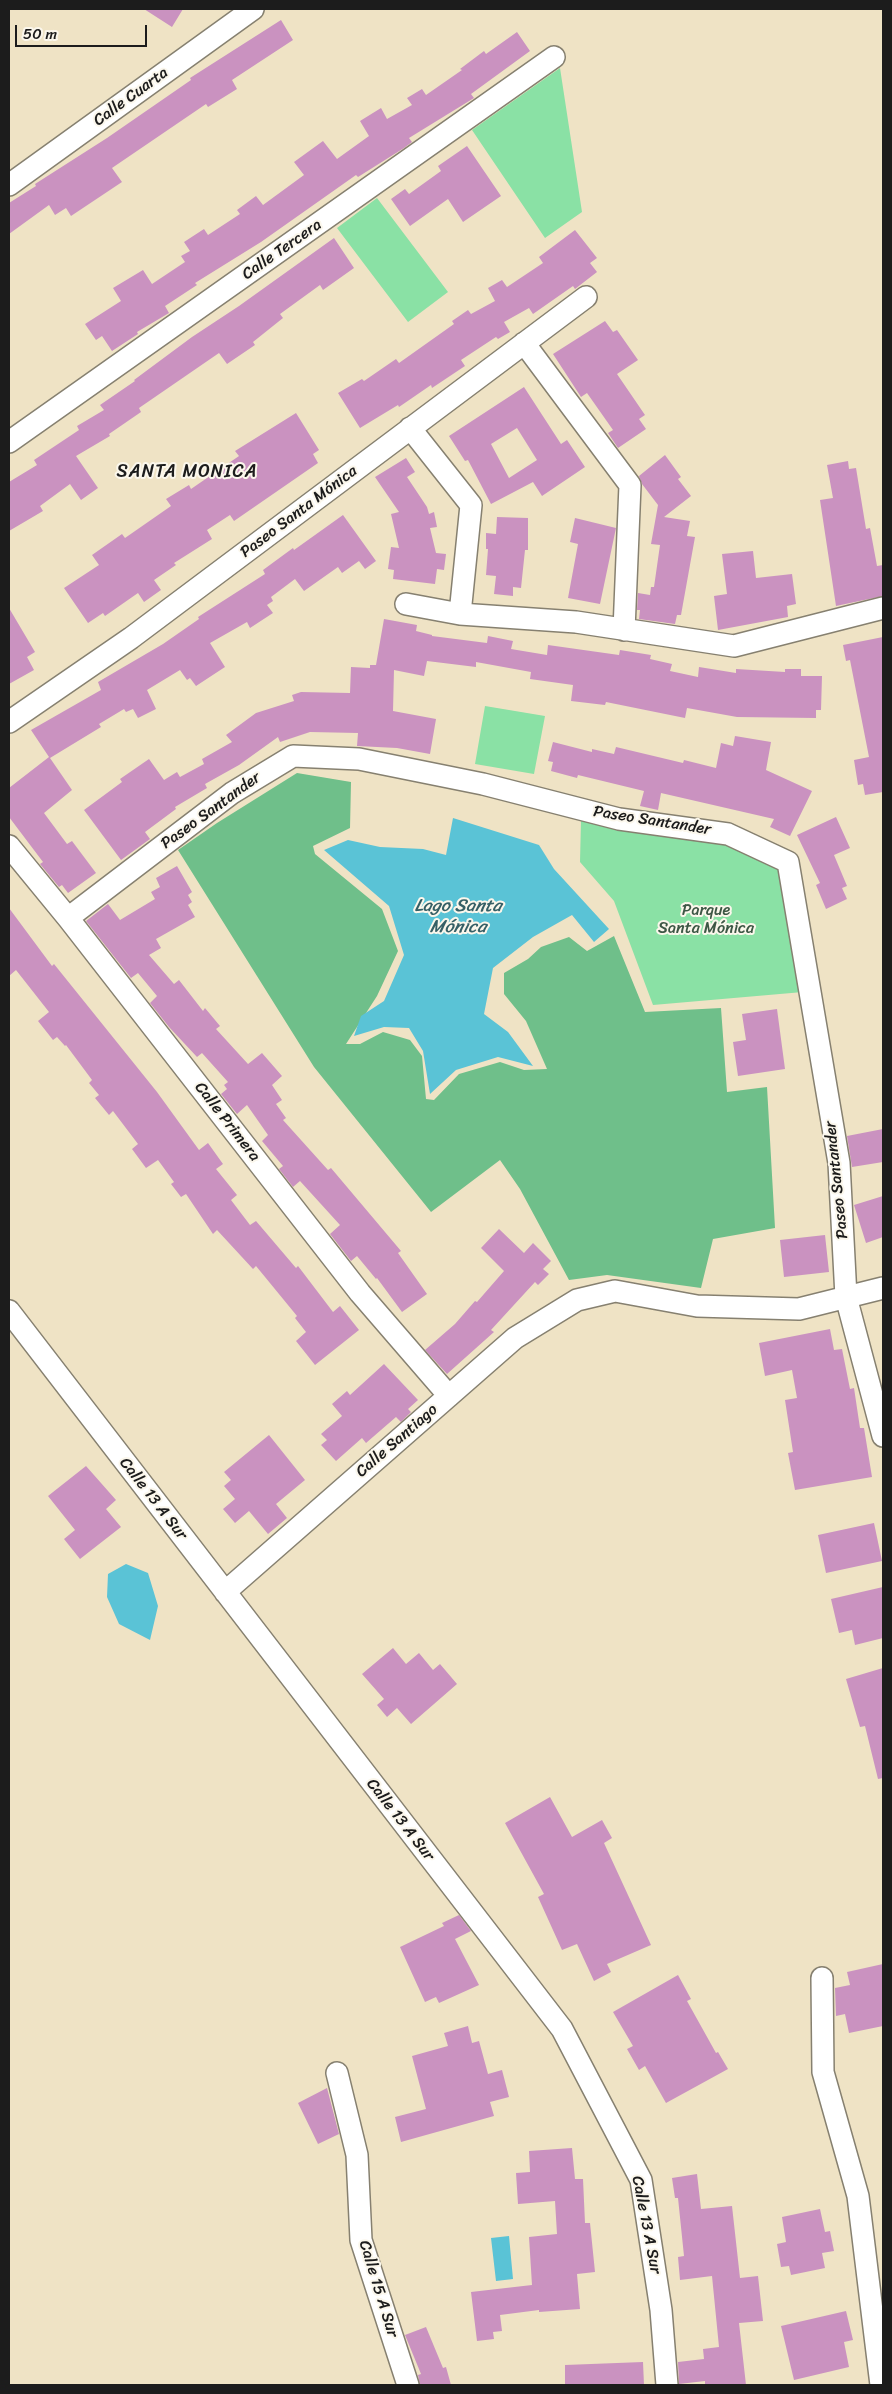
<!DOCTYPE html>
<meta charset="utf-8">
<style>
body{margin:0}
#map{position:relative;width:892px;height:2394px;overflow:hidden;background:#efe3c5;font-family:Sriracha,sans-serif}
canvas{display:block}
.frame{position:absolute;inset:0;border:10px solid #1c1c1c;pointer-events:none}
.scale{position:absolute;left:15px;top:25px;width:132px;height:22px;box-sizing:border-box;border:2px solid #1c1c1c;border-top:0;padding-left:6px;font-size:15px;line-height:18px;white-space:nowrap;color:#1c1c1c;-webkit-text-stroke:4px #fbf7ec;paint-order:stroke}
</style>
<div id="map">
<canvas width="892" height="2394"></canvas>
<div class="frame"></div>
<div class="scale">50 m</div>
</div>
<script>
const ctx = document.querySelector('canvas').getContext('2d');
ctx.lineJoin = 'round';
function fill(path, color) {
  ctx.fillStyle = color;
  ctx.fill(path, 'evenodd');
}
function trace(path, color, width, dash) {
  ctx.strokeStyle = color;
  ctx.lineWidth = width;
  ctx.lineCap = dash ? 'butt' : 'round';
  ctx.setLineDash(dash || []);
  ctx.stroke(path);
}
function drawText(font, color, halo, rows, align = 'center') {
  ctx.font = font + ' Sriracha,sans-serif';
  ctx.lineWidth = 4;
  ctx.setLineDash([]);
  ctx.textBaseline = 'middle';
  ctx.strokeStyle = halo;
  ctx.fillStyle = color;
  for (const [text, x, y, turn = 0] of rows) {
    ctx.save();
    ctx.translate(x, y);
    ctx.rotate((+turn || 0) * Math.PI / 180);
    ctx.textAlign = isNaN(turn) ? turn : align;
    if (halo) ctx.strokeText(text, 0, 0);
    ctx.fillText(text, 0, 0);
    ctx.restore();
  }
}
fill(new Path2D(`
 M560 68 582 212 545 238 472 130Z
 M377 198 448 292 408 322 337 228Z
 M485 706 545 716 534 774 475 764Z
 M581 820 723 840 782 870 803 992 653 1005 614 901 580 862Z`), '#8ae1a5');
fill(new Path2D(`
 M297 773 351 782 350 828 313 846 315 854 382 909 398 951 377 996 346 1044H360L383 1032 410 1040 422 1056 426 1099 434 1100 459 1074 500 1062 524 1070 547 1069 526 1021 504 994V973L528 959 541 947 569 937 587 951 614 936 645 1012 721 1008 727 1092 767 1087 775 1228 713 1239 701 1288 607 1275 569 1280 520 1189 500 1160 431 1212 314 1067 178 850 217 823Z`), '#6fbf8a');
fill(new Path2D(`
 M453 818 539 845 554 869 609 929 594 942 572 915 533 937 493 968 484 1014 508 1032 533 1066 498 1057 456 1070 430 1094 423 1051 409 1028 384 1027 354 1036 361 1016 384 1001 404 955 389 906 324 850 348 840 380 847 423 849 446 855Z
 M126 1564 148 1573 158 1606 150 1640 119 1624 107 1597 108 1574Z
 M509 2236 513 2279 496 2281 491 2238Z`), '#5ac3d6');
fill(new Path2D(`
 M144 9H183L172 27Z
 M281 20 293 40 232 80 237 89 208 107 206 104 112 168 122 182 71 216 66 208 55 215 49 205 9 234V203L36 186 35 184 107 138 191 80 190 78Z
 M517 32 530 51 471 94 474 98 409 138 412 142 404 148 358 177 356 175 261 242 195 283 197 285 165 306 169 313 137 332 138 334 112 351 102 336 96 340 85 324 121 301 113 288 143 270 152 284 185 262 181 256 190 251 184 242 204 229 208 235 240 214 237 210 256 196 263 205 304 175 294 162 323 141 337 159 369 136 360 121 381 108 387 119 412 105 407 98 422 89 426 95 462 70 460 69 484 51 486 54Z
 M467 146 501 196 463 222 448 199 410 226 391 199 405 189 409 194 441 171 438 166Z
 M575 230 597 258 590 263 597 272 575 289 573 286 533 314 529 308 504 322 510 332 498 339 496 337 461 360 465 366 432 388 431 385 399 407 398 405 360 428 338 393 362 379 364 381 396 359 399 363 454 324 452 321 468 310 471 314 495 301 488 288 502 280 507 287 543 263 539 257Z
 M334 238 354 268 323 290 320 285 280 314 283 318 253 342 255 345 227 364 219 353 139 408 141 412 109 434 110 436 76 456 98 488 81 500 70 484 40 506 43 511 9 531V482L37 465 34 460 79 430 77 426 104 410 100 405 135 381 134 380 192 337 239 306Z
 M605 321 613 332 617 330 638 360 617 374 645 415 639 419 646 429 618 448 608 433 613 430 587 393 581 397 553 354Z
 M524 387 561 444 567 440 585 467 542 496 533 482 491 504 468 460 465 461 449 436ZM517 428 537 460 509 478 491 444Z
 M296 413 319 450 313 454 318 463 234 521 230 515 207 530 212 539 174 563 176 565 154 580 161 590 144 602 138 593 105 616 103 613 88 623 64 588 99 565 92 555 122 534 125 538 171 506 166 499 189 485 191 489 239 456 235 451Z
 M665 455 681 477 678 479 691 496 664 517 690 521 687 536 695 537 681 615H677L675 624 639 619 640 610H637L638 593 650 595 651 587H654L660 545 651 544 658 505 642 484 639 476Z
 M406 458 415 472 407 477 427 507 429 514 434 512 437 527 430 528 436 553 446 554 444 570 437 569 435 584 393 579 394 570 388 569 391 547 399 548 391 514 399 512 375 477Z
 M848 461 849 469 856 468 866 529 870 528 877 566 883 565V596L836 606 820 500 833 498 827 465Z
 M343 515 376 561 365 569 359 561 342 573 338 567 304 591 295 579 271 597 273 601 267 605 273 613 250 628 247 622 210 643 225 667 196 686 190 678 187 680 180 670 147 690 156 709 138 718 133 709 126 712 124 709 99 724 101 727 50 758 72 790 44 813 67 844 72 841 96 873 68 893 62 885 59 887 40 864 43 862 9 817V788L49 757 31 730 101 690 98 682 163 644 199 619 198 617 265 574 263 570 293 548 294 550Z
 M497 517 528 518V550H525L521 588 513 587V596L494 594 496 576 486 575 488 549H486V533L496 534Z
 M575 518 616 528 600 604 568 598 578 544 570 542Z
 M753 551 756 578 792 574 796 604 787 606 788 617 718 630 714 596 727 594 722 554Z
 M9 608 35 652 27 657 34 670 9 684Z
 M384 619 417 625 416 631 432 635V636L487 643 488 636 513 641 511 649 547 655 548 645 619 655 620 650 651 655 650 659 672 664 670 671 698 677 699 667 736 673V669L785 672V669H801V676H822L821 710H816V718L737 717 687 708 685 718 606 702 605 705 571 701 573 685 530 679 531 672 476 662V667L427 661 424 676 394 670 393 711 436 719 430 754 397 748 357 746 358 733 310 732 280 742 278 737 239 765 205 784 207 788 175 807 176 809 145 832 150 839 121 860 84 810 122 782 120 779 149 759 164 780 177 772 180 777 204 764 202 759 232 742 226 735 256 713 294 701 292 695 301 692 350 693 351 667 370 668V665H376Z
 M883 637V792L865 795 863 784 858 785 854 760 869 757 850 660 846 661 843 645Z
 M735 736 771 742 766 770 812 791 790 836 770 827 774 819 661 793 658 810 640 806 644 791 578 775 577 778 551 771 553 762 548 761 553 742 592 752V749L614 754 616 747 683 763 684 760 716 768 721 743 733 746Z
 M836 817 850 848 834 855 847 886 842 888 847 899 826 909 816 885 820 883 797 835Z
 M177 866 192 892 188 895 192 902 188 905 195 917 156 939 161 948 149 955 174 984 179 980 203 1011 205 1008 220 1026 216 1029 248 1064 262 1053 282 1076 272 1085 282 1100 276 1104 286 1118 283 1120 328 1170 331 1168 401 1251 398 1253 427 1294 402 1312 377 1278 376 1279 357 1256 351 1261 330 1234 340 1225 300 1181 293 1187 279 1169 283 1166 262 1141 268 1135 247 1105 237 1114 221 1094 227 1089 224 1085 228 1082 202 1053 197 1057 169 1027 150 1003 157 996 138 973 131 978 86 921 108 904 120 920 155 899 151 892 160 887 156 878Z
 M9 908 52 966 54 964 157 1092 199 1150 208 1143 223 1164 216 1169 237 1195 231 1200 250 1225 256 1221 296 1268 298 1266 333 1312 340 1306 359 1330 315 1365 296 1341 306 1332 295 1318 297 1316 256 1266 253 1269 217 1230 213 1234 186 1194 181 1197 171 1184 174 1182 158 1160 146 1168 132 1149 138 1144 113 1111 109 1115 95 1098 99 1095 89 1083 92 1080 66 1045 65 1046 57 1037 53 1040 38 1021 49 1012 16 970 9 976Z
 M777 1009 785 1069 738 1076 733 1042 746 1040 742 1014Z
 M883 1129V1162L852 1167 847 1136Z
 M883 1196V1237L866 1243 854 1205Z
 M499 1229 524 1253 533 1243 551 1261 543 1269 549 1274 538 1285 535 1282 491 1330 494 1332 447 1374 425 1350 455 1324 475 1301 477 1302 504 1271 481 1248Z
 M825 1235 829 1272 784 1277 780 1240Z
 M830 1329 834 1350 842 1349 850 1389 854 1388 860 1428H864L872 1477 795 1490 788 1453 793 1452 785 1400 797 1398 792 1370 765 1376 759 1343Z
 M384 1364 418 1400 408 1409 411 1412 401 1422 396 1417 366 1443 362 1438 336 1461 321 1445 327 1440 321 1434 342 1416 332 1404 347 1391 350 1395Z
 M269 1435 305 1480 276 1504 287 1518 268 1534 249 1511 235 1523 223 1509 235 1499 224 1486 231 1480 224 1472Z
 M86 1466 116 1500 106 1509 121 1527 80 1559 64 1539 75 1530 48 1496Z
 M874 1523 882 1561 826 1573 818 1535Z
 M883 1587V1638L855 1645 852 1630 839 1633 831 1599Z
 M393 1648 406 1664 419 1653 433 1670 440 1664 457 1684 411 1724 397 1708 387 1717 377 1705 384 1699 362 1674Z
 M883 1668V1778L878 1779 865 1726 860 1727 846 1679Z
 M550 1797 572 1837 602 1820 612 1838 604 1843 651 1945 607 1964 611 1972 594 1981 577 1944 562 1950 538 1897 544 1894 505 1823Z
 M459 1915 471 1931 455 1939 479 1985 439 2003 436 1997 425 2002 400 1947 444 1926 442 1923Z
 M883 1964V2026L849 2033 845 2014 836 2016 835 1988 850 1985 847 1972Z
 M678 1975 691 1999 687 2001 716 2053 718 2052 728 2069 666 2103 645 2066 639 2070 627 2049 633 2046 613 2012Z
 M468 2026 472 2043 479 2041 488 2074 502 2070 509 2097 490 2102 494 2116 401 2142 395 2117 426 2109 412 2056 448 2046 444 2033Z
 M327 2088 339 2134 318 2144 298 2103Z
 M572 2148 575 2179H583L585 2223H590L595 2272 577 2274 580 2309 539 2312V2310L500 2315 502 2331 493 2332 494 2339 477 2341 471 2292 532 2285 529 2237 557 2234 555 2201 518 2204 516 2173 530 2172 529 2151Z
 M697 2174 701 2209 732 2206 740 2278 758 2276 763 2321 739 2323 746 2385H705V2381L679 2384 678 2362 704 2359 703 2349 719 2347 712 2276 680 2280 678 2257 684 2256 678 2198H675L672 2178Z
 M820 2209 825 2232 830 2231 834 2251 822 2253 825 2268 791 2275 789 2266 781 2267 777 2244 786 2242 782 2217Z
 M846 2311 853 2340 844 2342 849 2367 794 2380 781 2326Z
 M426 2327 443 2368 446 2367 451 2385H420L418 2375 421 2374 405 2335Z
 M643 2362 644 2385H565V2365Z`), '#ca92c0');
const minor = new Path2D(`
 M9 185 253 9
 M524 343 630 485 624 630
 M410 428 471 505 460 614
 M9 442 554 57
 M406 604 460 614 576 622 734 646 883 608
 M9 722 131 638 586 297
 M9 846 68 918 360 1293 449 1396
 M68 918 232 793 293 756 359 759 483 784 619 819 728 834 788 862 839 1163 846 1297 883 1436
 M9 1311 562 2029 641 2180 661 2310 667 2385
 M225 1592 515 1338 577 1300 615 1291 697 1306 799 1309 883 1288
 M822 1978 823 2072 858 2196 881 2385
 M337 2073 357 2155 361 2240 408 2385`);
trace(minor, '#868070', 24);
trace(minor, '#fff', 21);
drawText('16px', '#1c1c1c', '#fbf7ec', [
 ["Calle Cuarta",131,97,-36],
 ["Calle Tercera",282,250,-35],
 ["Paseo Santa Mónica",299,512,-37],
 ["Paseo Santander",211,811,-36],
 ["Paseo Santander",652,821,9],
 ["Calle Primera",227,1122,52],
 ["Paseo Santander",837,1180,-96],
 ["Calle Santiago",397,1441,-41],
 ["Calle 13 A Sur",153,1499,52],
 ["Calle 13 A Sur",400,1820,52],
 ["Calle 13 A Sur",646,2225,79],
 ["Calle 15 A Sur",378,2289,73]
]);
drawText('16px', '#3d5745', '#fbf7ec', [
 ["Parque",706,911],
 ["Santa Mónica",706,929]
]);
ctx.letterSpacing = '1px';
drawText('18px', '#1c1c1c', '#fbf7ec', [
 ["SANTA MONICA",187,472]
]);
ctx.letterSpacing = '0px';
drawText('italic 18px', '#355f66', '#fbf7ec', [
 ["Lago Santa",458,906],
 ["Mónica",458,927]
]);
</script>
